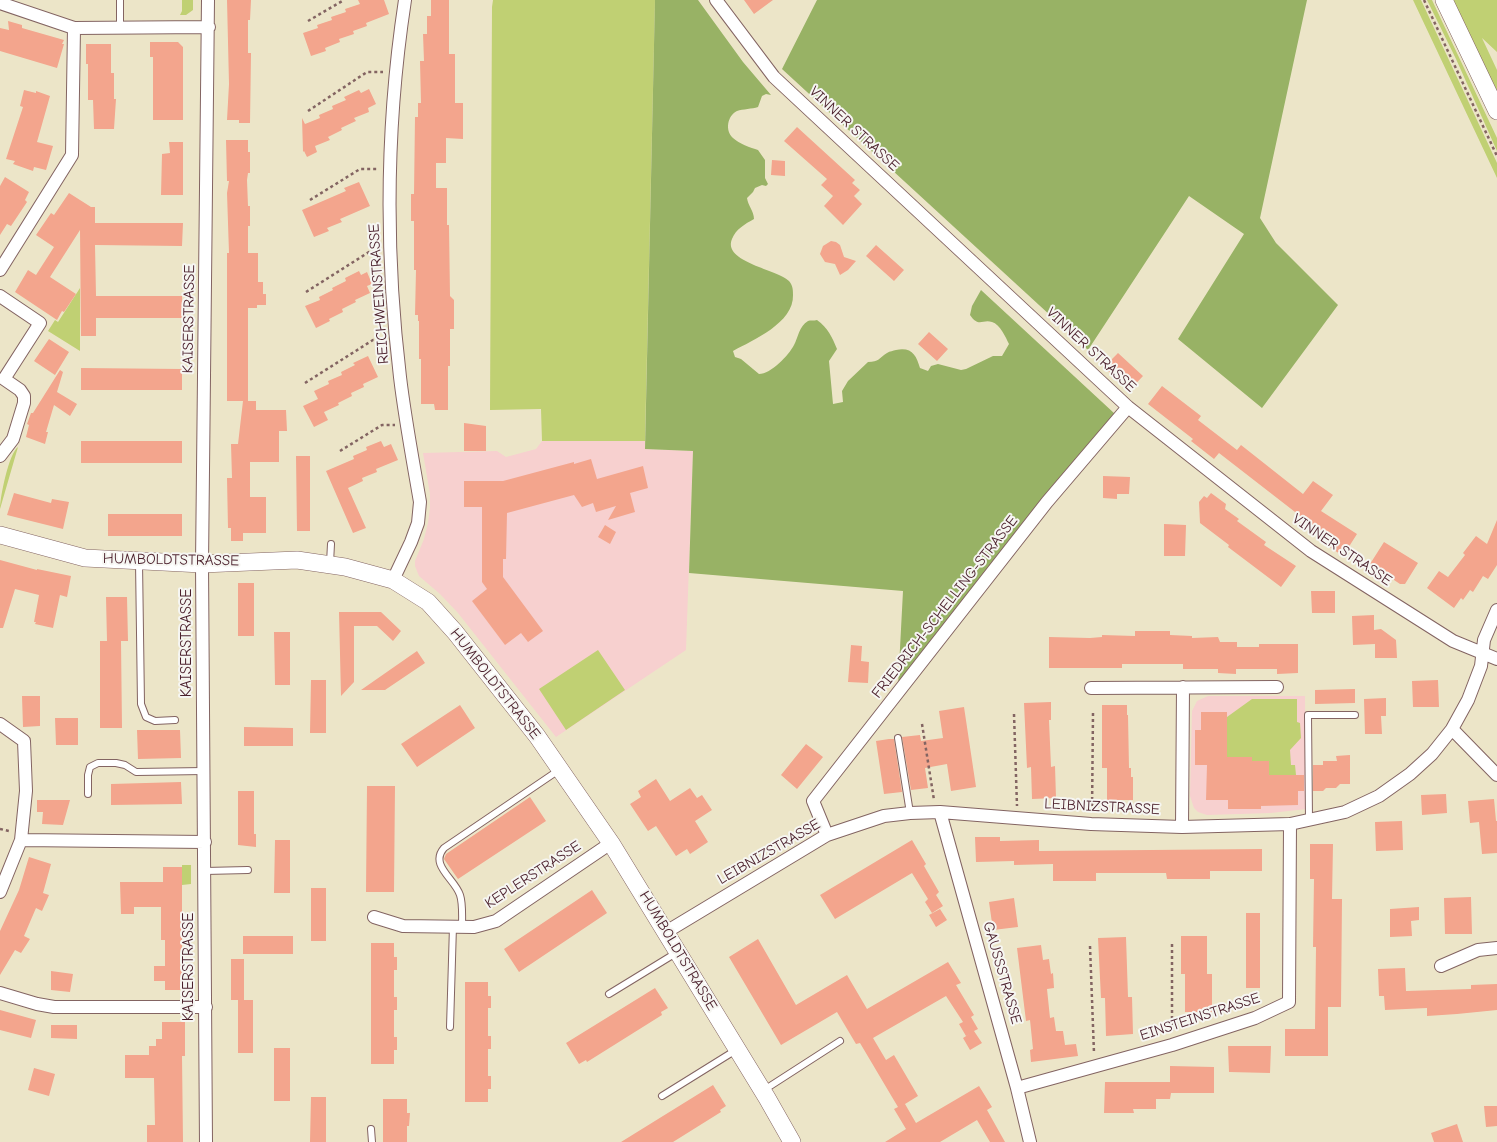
<!DOCTYPE html>
<style>
body{margin:0}
canvas{display:block;background:#ece5c8}
</style>
<canvas width="1497" height="1142"></canvas>
<script>
const ctx = document.querySelector('canvas').getContext('2d');
ctx.lineJoin = 'round';
function fill(path, color) {
  ctx.fillStyle = color;
  ctx.fill(path, 'evenodd');
}
function trace(path, color, width, dash) {
  ctx.strokeStyle = color;
  ctx.lineWidth = width;
  ctx.lineCap = dash ? 'butt' : 'round';
  ctx.setLineDash(dash || []);
  ctx.stroke(path);
}
function drawText(font, color, halo, rows, align = 'center') {
  ctx.font = font + ' "Comic Neue",sans-serif';
  ctx.lineWidth = 4;
  ctx.setLineDash([]);
  ctx.textBaseline = 'middle';
  ctx.strokeStyle = halo;
  ctx.fillStyle = color;
  for (const [text, x, y, turn = 0] of rows) {
    ctx.save();
    ctx.translate(x, y);
    ctx.rotate((+turn || 0) * Math.PI / 180);
    ctx.textAlign = isNaN(turn) ? turn : align;
    if (halo) ctx.strokeText(text, 0, 0);
    ctx.fillText(text, 0, 0);
    ctx.restore();
  }
}
fill(new Path2D(`
 M542 441H645V449L693 451 686 650 556 737 458 613 440 594 419 576 415 566V561L424 539 428 523 430 508V494L423 453 497 451 506 457 536 449Z
 M1208 696H1305L1306 809 1271 813 1207 815 1198 812 1194 808 1190 796 1192 711 1197 701Z`), '#f7d0cf');
fill(new Path2D(`
 M182 0H193V10L186 15H180L182 11Z
 M493 0H655L645 441H542L541 409 490 410 492 7Z
 M1413 0H1421L1497 163V178Z
 M1427 0H1432L1497 138V151L1456 59Z
 M1452 0H1497V52L1482 38 1497 70V91Z
 M80 288V351L48 331 55 320 58 322Z
 M18 447 0 509C0 497 9 453 18 447Z
 M598 650 625 690 566 730 539 689Z
 M1252 699H1297V722L1300 723 1301 738 1290 750 1291 765H1295L1296 775H1289V779L1269 781V761H1252V757H1243V765H1221L1227 743V717Z
 M182 865H191V884L182 885Z`), '#c0d073');
fill(new Path2D(`
 M655 0H698L743 62 771 95 766 94 762 96 758 107C752 109 743 109 737 111 727 116 725 131 733 138 738 143 751 148 758 150L765 160V178L768 184 766 186 762 185 755 188 753 192 747 198C748 206 754 211 754 219 745 224 736 229 732 239 722 262 779 270 789 281 793 286 793 290 793 295 794 323 753 340 733 351L735 357 741 359 759 374C771 374 789 355 794 345 798 338 799 326 808 321 810 320 814 321 817 320 828 328 832 337 837 349L829 361 833 404 843 402 842 391 848 381 868 362C879 362 879 358 887 353 890 351 893 351 896 350 912 347 916 355 920 368L928 371 931 366 938 364 961 370 966 369 993 356H1002L1009 344C1006 338 1000 324 992 322 982 319 979 328 970 315L972 306 981 290 1115 414 898 686 903 591 689 573 693 451 645 449Z
 M817 0H1307L1260 218 1276 243 1338 305 1262 408 1178 339 1244 234 1189 196 1088 350 782 69Z`), '#98b265');
fill(new Path2D(`
 M227 0H251L250 20H248V53H251L250 123H239V120H227L229 84Z
 M358 0H384L389 14 366 23 367 26 353 31 354 34 339 39 340 42 325 48 326 51 311 56 303 33 318 28 317 25 332 20 331 17 346 12 345 9 360 4Z
 M431 0H449V54H455V103H463V139L446 138V163H436V188H447V225H449L450 296 454 300V329H450V366H448V410H435L434 404H421V359H419V321H418V315H415L416 270H414V221H411V194H414L415 117H418V103H421L420 61H424L423 34H427V16H431Z
 M744 0H773L754 14Z
 M8 21 22 25V28L64 40 62 44H64L57 68 0 51V28L9 30Z
 M150 42H178L183 47V120H153V57H150Z
 M86 44H111V73H114V99H116L114 129H94L93 100H88V64H86Z
 M369 89 376 104 368 108 369 112 354 118 356 121 341 128 342 130 328 137 330 140 315 146 317 152 307 157 304 151 303 152 302 118 305 124 320 118 319 115 333 109 332 106 346 100 344 97 359 90 361 93Z
 M24 90 36 93V91L50 96 37 142 53 146 46 170 34 167 33 171 13 164 15 161 6 159 23 107 20 106Z
 M797 127 855 180 852 183 860 190 854 196 862 204 843 225 824 206 833 196 821 185 827 179 784 141Z
 M226 140H248V152H250V173H248L247 180 248 206H250V226H248V253H258V282H263V294H266V305H257V308H248V401H227V253H229L227 193 229 181H227Z
 M169 142H183V195H161L162 154 170 153Z
 M772 160 785 161V176L771 175Z
 M5 177 29 192 25 200 27 202 11 226 7 224 0 235V186Z
 M359 182 370 206 340 219 342 222 327 228 329 231 314 237 302 210 346 191 344 188Z
 M69 193 91 207H95V223H183L182 246 95 245 96 296H182L183 318H96V336H81L80 230 50 277 76 294 64 312 62 311 57 320 15 292 28 270 36 275 54 247 36 235 51 213 54 215Z
 M831 241 836 242 840 245 844 257 856 261 848 270 840 275 835 264 825 262 820 254 823 246Z
 M876 245 904 270 894 281 866 256Z
 M359 271 361 275 367 272 372 284 367 286 370 293 355 300 356 302 342 309 343 312 329 319 330 321 316 328 305 306 320 300 319 297 333 290 332 288 346 281 345 278Z
 M929 332 948 349 937 361 918 344Z
 M49 339 69 352 55 375 34 361Z
 M1118 353 1143 376 1129 391 1104 367Z
 M368 356 378 377 363 384 364 387 351 393 352 396 338 403 339 405 324 412 328 420 314 427 303 406 318 399 314 391 329 384 328 381 342 375 341 372 355 365 353 363Z
 M81 368 182 369V390H81Z
 M60 370 63 372 57 392 77 404 70 416 54 405 46 432H48L45 444 26 437 29 425 27 424 31 413H33Z
 M1162 386 1201 416 1198 420 1237 450 1241 445 1303 494 1313 481 1333 495 1321 511 1357 534 1343 556 1322 542 1326 536 1219 453 1214 459 1191 441 1193 439 1148 404Z
 M243 401H256V410H286L287 431H279V462H250V497H266V533H243V541H231V528H228L227 478H232L231 444H238Z
 M464 423 486 426V451H464Z
 M81 441H182V463H81Z
 M381 441 384 447 391 444 398 460 376 469 377 472 362 478 363 481 348 488 366 528 353 533 326 471 354 459 353 456 367 450 366 447Z
 M296 456H310V531H297Z
 M591 459 597 479 643 466 648 488 630 493 635 512 608 520 616 506 596 512 593 503 582 507 574 495 507 513 506 559H503V577L543 631 528 642 521 633 505 645 472 601 487 589 482 582V507H464V481H503L574 462V464Z
 M1103 476 1130 477 1129 494H1117V499L1103 498Z
 M14 493 51 503 52 499 69 502 63 529 7 515Z
 M1211 493 1226 504 1225 509 1239 519 1237 521 1266 542 1264 545 1296 566 1281 587 1228 547 1229 545 1200 523 1199 502 1204 496 1207 498Z
 M108 514H182V536H108Z
 M1497 520V565L1488 579 1483 576 1473 592 1470 590 1463 600 1461 598 1454 608 1427 588 1439 571 1448 577 1465 555 1463 553 1476 536 1487 544Z
 M1164 524 1186 525 1185 556H1164Z
 M605 525 616 532 610 544 598 537Z
 M1384 542 1418 563 1405 584H1400L1370 564Z
 M0 560 37 570V569L71 576 67 597 60 595 53 628 35 624 36 622H34L39 595 15 589 3 628H0Z
 M238 583H254V636H238Z
 M1311 591H1335V613H1312Z
 M106 597H127L128 641H121L122 728H100V641H107Z
 M339 612H381L401 631 393 641 377 626H354V682L341 696Z
 M1374 615V630L1381 629 1396 640 1397 658H1375V644L1353 645 1352 616Z
 M1135 631H1170V635L1192 636V638L1218 637 1220 642H1237V647H1259V644H1298V673L1277 674V669H1236V674L1218 673V669H1183V664H1122V668H1049V637L1090 638 1102 637V635L1135 636Z
 M274 632H290V685H275Z
 M851 645 862 646 861 661 869 662 868 683 848 682Z
 M417 651 425 663 385 690H361Z
 M311 680H326V733H310Z
 M1438 680 1439 707H1413L1412 681Z
 M1355 689V703L1315 704V690Z
 M22 696H40V726L23 727Z
 M1386 698V716H1381L1382 734H1365L1364 699Z
 M1051 702V720H1049L1051 767 1055 766 1056 798 1032 799 1031 767 1027 768 1024 703Z
 M460 705 475 728 417 767 401 744Z
 M1102 705H1127V715H1128L1129 768H1131V777H1133V800H1107V768H1102Z
 M964 707 976 787 951 791 947 764 925 768 928 788 911 790 902 737 920 735 921 741 943 738 939 711Z
 M1201 712H1227V757H1252V761H1269V775H1304V791H1298V805L1261 806V809H1228V800H1206L1207 765H1195V730H1201Z
 M55 718H78V745H56Z
 M244 727 293 728V746H244Z
 M137 730H180L181 758 138 759Z
 M889 739H894L902 792 884 794 876 741Z
 M806 744 823 757 797 789 781 775Z
 M1350 755V784H1340L1336 788H1326L1323 791H1313V765H1323V761H1337L1336 756Z
 M656 779 670 801 690 788 697 798 702 795 712 810 695 821 708 842 690 854 687 849 676 856 656 826 648 831 630 804 641 797 638 791Z
 M181 782 182 804 111 805V784Z
 M367 786H395L394 892H366Z
 M238 791H254V834H256V847L238 845Z
 M1446 794 1447 813 1422 815 1421 795Z
 M530 797 546 821 458 879 444 859 446 854Z
 M1494 799 1496 821H1497V853L1482 854 1479 822 1470 823 1468 801Z
 M37 800H70L63 825 42 824 43 812H37Z
 M1402 821 1403 850 1376 851 1375 822Z
 M975 837H1000V841L1039 840V851L1262 849V871H1210V879H1167L1166 873H1096V881H1053V864L1014 865V861L976 862Z
 M275 840H290V893H274Z
 M912 840 926 864 924 866 939 892 936 895 943 906 932 913 925 902 928 899 912 873 835 919 820 895Z
 M1310 844H1333L1332 899H1342L1341 1007H1328V1056H1285V1029H1315L1316 947H1313L1314 879H1310Z
 M29 857 51 864 43 893 49 895 42 911 36 908 24 936 30 939 21 953 15 950 0 975V931L19 890Z
 M163 867H182V990H165V981H154V966H165V940H161V907H134V914H121L120 882H163Z
 M311 888H326V941H311Z
 M592 890 607 913 519 972 504 949Z
 M1471 897 1472 934H1445L1444 898Z
 M1014 898 1018 927 993 930 989 902Z
 M1419 907V920L1411 921 1412 936 1390 937V909Z
 M940 909 947 920 936 927 929 915Z
 M1246 913H1260V988H1246Z
 M243 936H293V954H243Z
 M1181 936H1207V974H1212V1012H1185V974H1181Z
 M1126 937 1128 997H1132L1133 1034 1106 1036 1105 998H1101L1098 938Z
 M758 939 796 1005 847 975 867 1009 948 962 961 983 956 985 974 1015 971 1017 978 1029 974 1031 982 1043 970 1050 963 1038 971 1033 966 1036 959 1024 963 1022 946 996 873 1038 886 1060 894 1055 918 1096 905 1104 916 1123 979 1086 992 1107 987 1110 1005 1142H990L977 1120 940 1142H885L906 1129 894 1109 898 1107 892 1097 860 1043 856 1044 837 1012 781 1045 729 957Z
 M371 943H394V957H397V970H394V997H397V1010H394V1037H397V1050H394V1064H371Z
 M1041 945 1043 960 1049 959 1051 974 1053 973 1054 988 1047 989 1050 1018 1054 1017 1056 1031H1063L1065 1045 1076 1044 1078 1056 1031 1062 1030 1050 1033 1049 1030 1020 1026 1021 1017 948Z
 M231 959H244V1000H253V1053H238V1000H231Z
 M1405 968 1406 991 1471 989V985L1497 984V1010L1457 1014 1427 1016V1008L1385 1010 1384 996H1379L1378 969Z
 M51 971 73 974 70 992 51 990Z
 M465 982H488V996H491V1008H488V1036H491V1049H488V1076H491V1089H488V1102H465Z
 M655 988 668 1008 661 1012 662 1015 587 1062 586 1060 579 1064 566 1043Z
 M0 1010 36 1020 31 1038 0 1030Z
 M162 1022H185V1056H182L183 1142H147V1125H155L154 1078H125V1055H149V1046H156V1039H162Z
 M51 1025H77V1039L51 1038Z
 M1228 1046H1271L1270 1073 1229 1072Z
 M274 1048H290V1101H274Z
 M1170 1066 1214 1067V1093H1171L1170 1099H1156V1109H1133L1134 1113H1104L1105 1082H1170Z
 M34 1068 55 1074 49 1096 28 1090Z
 M713 1085 726 1106 720 1110 721 1112 673 1142H621Z
 M311 1097H326V1142H310Z
 M383 1099H407V1113H410L409 1126H407V1142H383Z
 M1484 1106H1497V1126L1486 1127Z
 M1457 1124 1463 1142H1434L1431 1133Z`), '#f3a58d');
const lane = new Path2D(`
 M120 0V28
 M139 562 141 704 146 717 155 721 175 720
 M330 563 331 544
 M898 738 910 813
 M88 794V775L90 767 98 763H116L125 765 136 772 204 771
 M1309 819 1308 715H1355
 M205 871 248 870
 M462 927C462 917 463 904 460 895 455 879 429 865 444 848L559 770
 M609 994 676 953
 M450 1027 453 926
 M764 1090 840 1041
 M662 1096 736 1050
 M371 1129 372 1142`);
const street = new Path2D(`
 M716 0 774 77 1128 407 1311 551 1453 641 1497 659
 M0 3 74 28 209 27
 M0 270 72 155 74 28
 M0 296 40 323 4 379 20 390 24 396V403L13 439 0 456
 M393 580 411 542 418 523 420 502C413 461 405 419 400 377 385 252 386 124 405 0
 M1091 688 1277 687
 M0 724 24 741 26 791 21 840
 M1452 729 1497 775
 M940 812 1017 1088 1030 1142
 M1182 827 1183 687
 M827 835 813 801 1047 502 1128 407
 M0 892 21 840 205 842
 M374 917 403 926 474 927 496 921 611 843
 M666 932 827 835 884 816 910 813 940 812 1091 824 1182 827 1290 824 1345 812 1379 796 1410 774 1432 754 1452 729 1468 700 1481 666 1484 640 1497 610
 M1441 966 1478 950 1497 948
 M0 993 37 1004 54 1007H206
 M1017 1088 1172 1045 1255 1018 1289 1002 1290 824
 M206 1142 202 564 208 0`);
const secondary = new Path2D(`
 M1444 0 1497 111
 M0 535 85 558 202 564 297 560 345 567 393 580 428 602 455 632 537 736 611 843 767 1098 792 1142`);
trace(lane, '#836462', 8);
trace(street, '#836462', 14);
trace(secondary, '#836462', 18);
trace(new Path2D(`
 M1424 0 1497 156
 M308 21 344 0
 M308 111 367 72H383
 M310 200 360 169H378
 M306 292 369 252 378 251
 M305 383 373 340H384
 M340 451 382 425H395
 M1014 714 1017 806
 M922 724 934 800
 M1092 812 1093 713
 M0 829 9 831
 M1172 944V1032
 M1090 946 1094 1053`), '#836462', 2.5, [3, 3]);
trace(lane, '#fff', 6);
trace(street, '#fff', 12);
trace(secondary, '#fff', 17);
drawText('15px', '#4a1f2b', '#f6f6f2', [
 ["VINNER STRASSE",854,129,43],
 ["REICHWEINSTRASSE",379,294,-94],
 ["KAISERSTRASSE",189,319,-89],
 ["VINNER STRASSE",1091,350,43],
 ["VINNER STRASSE",1342,550,34],
 ["HUMBOLDTSTRASSE",171,560,1],
 ["FRIEDRICH-SCHELLING-STRASSE",945,607,-52],
 ["KAISERSTRASSE",187,643,-90],
 ["HUMBOLDTSTRASSE",495,684,52],
 ["LEIBNIZSTRASSE",1102,807,3],
 ["LEIBNIZSTRASSE",769,852,-30],
 ["KEPLERSTRASSE",533,875,-33],
 ["HUMBOLDTSTRASSE",678,951,59],
 ["KAISERSTRASSE",189,967,-90],
 ["GAUSSSTRASSE",1002,973,74],
 ["EINSTEINSTRASSE",1200,1017,-18]
]);
</script>
